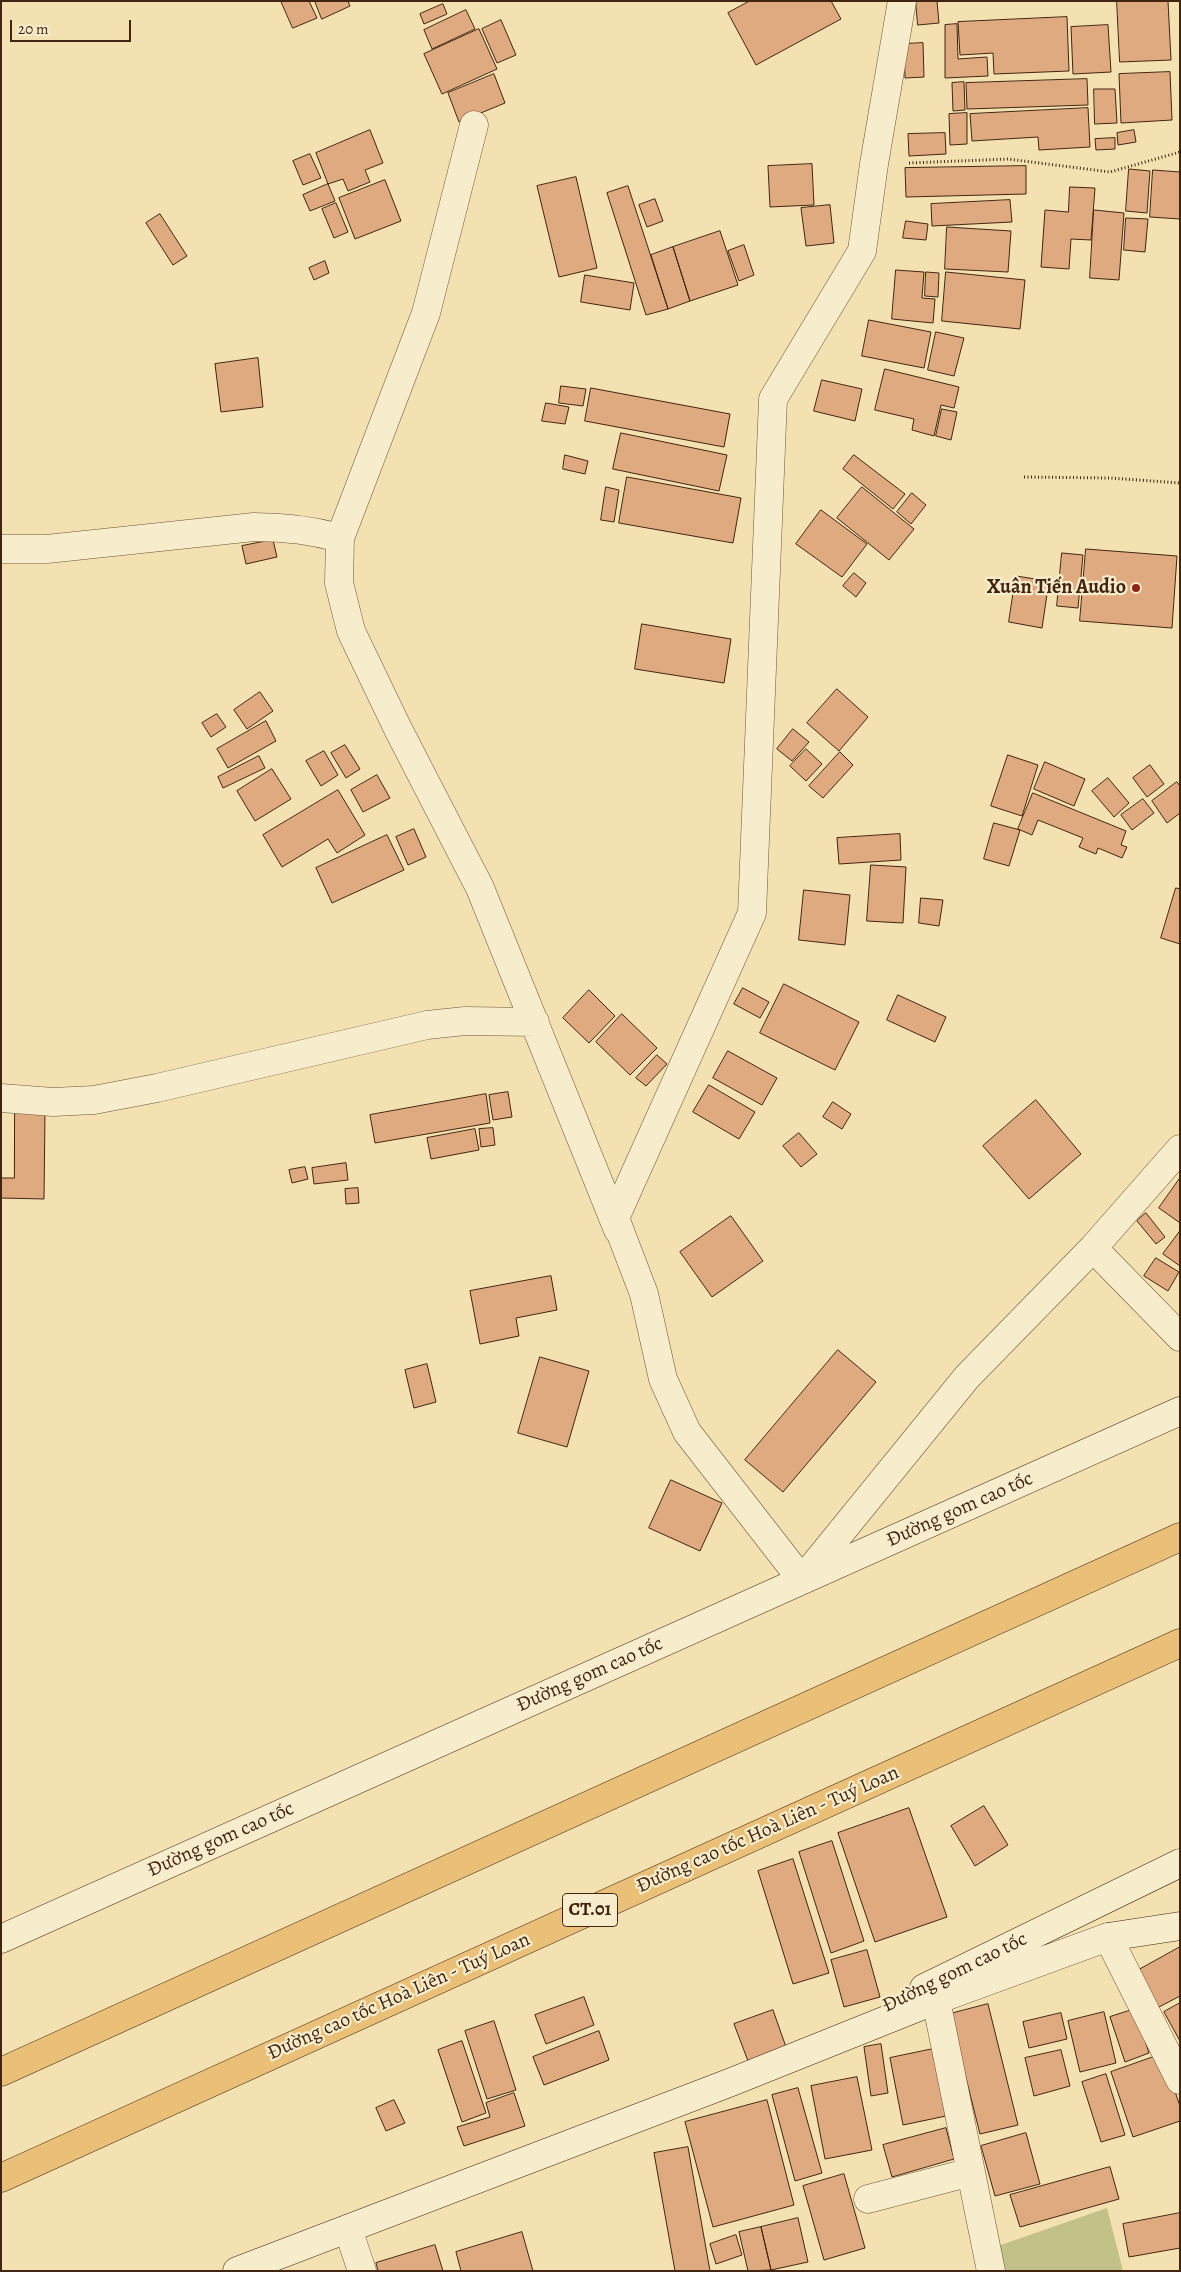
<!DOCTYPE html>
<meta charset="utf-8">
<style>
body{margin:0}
#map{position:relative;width:1181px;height:2272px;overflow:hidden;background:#f3e1b1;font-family:Alegreya,serif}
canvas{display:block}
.frame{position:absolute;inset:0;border:2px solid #422510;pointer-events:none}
.scale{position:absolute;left:10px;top:20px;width:121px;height:22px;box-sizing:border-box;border:2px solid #422510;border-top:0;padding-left:6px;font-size:15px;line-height:18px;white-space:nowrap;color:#422510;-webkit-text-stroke:4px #f7eccc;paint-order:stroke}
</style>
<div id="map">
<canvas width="1181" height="2272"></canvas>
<div class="frame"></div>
<div class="scale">20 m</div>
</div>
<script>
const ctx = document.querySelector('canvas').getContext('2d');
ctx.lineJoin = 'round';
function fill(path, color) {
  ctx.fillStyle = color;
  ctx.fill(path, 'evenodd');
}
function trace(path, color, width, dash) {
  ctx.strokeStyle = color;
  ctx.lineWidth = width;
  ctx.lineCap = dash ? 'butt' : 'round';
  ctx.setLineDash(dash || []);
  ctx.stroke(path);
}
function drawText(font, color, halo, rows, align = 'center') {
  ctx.font = font + ' Alegreya,serif';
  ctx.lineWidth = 4.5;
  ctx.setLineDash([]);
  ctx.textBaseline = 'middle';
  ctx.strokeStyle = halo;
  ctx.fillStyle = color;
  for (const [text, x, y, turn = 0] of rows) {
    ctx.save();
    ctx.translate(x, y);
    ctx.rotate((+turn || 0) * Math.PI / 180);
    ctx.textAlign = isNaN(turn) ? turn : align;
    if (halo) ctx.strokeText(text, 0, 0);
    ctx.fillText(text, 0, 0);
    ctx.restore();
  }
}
fill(new Path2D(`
 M1107 2208 1123 2271H1003L998 2246Z`), '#c2c187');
const building = new Path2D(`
 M281 1H309L317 18 293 28Z
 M315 1H348L350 6 322 19Z
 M750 1H831L841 19 756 65 728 13Z
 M916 1H937L939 23 918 25Z
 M1117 1H1168L1171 60 1120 62Z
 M443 4 447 14 424 24 420 14Z
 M466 10 475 29 432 49 424 30Z
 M1067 17 1069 71 994 74 993 53 960 55 958 22Z
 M501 20 516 55 497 63 482 29Z
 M957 24 958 59 987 57 988 76 945 78V25Z
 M1108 25 1111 72 1073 74 1071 27Z
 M479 29 497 69 442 94 424 54Z
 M923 43 924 77 905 78 904 44Z
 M1170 72 1172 120 1121 123 1119 74Z
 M494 74 505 103 459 122 448 93Z
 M1087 79 1088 105 967 109 966 83Z
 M964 82 965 110 953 111 952 83Z
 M1094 89H1115L1117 123 1095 124Z
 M1088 108 1090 147 1039 150 1038 137 972 141 970 114Z
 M967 113V144L950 145 949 114Z
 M370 130 383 163 365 170 370 182 348 191 343 179 328 184 316 153Z
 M1134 130 1136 142 1118 145 1117 133Z
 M945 133 946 154 909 156 908 134Z
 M1115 138V149L1096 150 1095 139Z
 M310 154 321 178 303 185 293 161Z
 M812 164 814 205 770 207 768 166Z
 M1026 166V194L906 197 905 168Z
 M1129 169 1150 171 1147 213 1126 211Z
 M1153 170 1180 172V219L1150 217Z
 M576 177 597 268 559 277 537 186Z
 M385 180 401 221 355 239 339 198Z
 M328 184 335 201 310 211 303 195Z
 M628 186 668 309 646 315 607 193Z
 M1070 187 1095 188 1091 240 1071 239 1069 269 1041 267 1045 210 1068 212Z
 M655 199 663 221 647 227 639 205Z
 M1010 200 1012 222 932 226 931 204Z
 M336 203 348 232 334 238 322 209Z
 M830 205 834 243 806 246 801 208Z
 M1094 210 1124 213 1119 280 1090 278Z
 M160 214 187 256 173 265 146 223Z
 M1126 218 1148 219 1145 252 1124 250Z
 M906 221 928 224 926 240 903 238Z
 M947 227 1011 231 1008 272 945 269Z
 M720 231 738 285 690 301 673 247Z
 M744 245 754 275 739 281 728 251Z
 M673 247 690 301 668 309 651 255Z
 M325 261 329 273 314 280 309 268Z
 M896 270 924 272 922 298 935 299 933 323 892 319Z
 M926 272 939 273 938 297 925 296Z
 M946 272 1025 280 1020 329 942 321Z
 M585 275 634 283 630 310 581 302Z
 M869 320 931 332 924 368 862 356Z
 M936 332 964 338 954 376 928 370Z
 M258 358 263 407 221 412 215 364Z
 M885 369 959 387 954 408 941 405 934 436 912 430 914 419 875 410Z
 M822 380 862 389 855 421 814 411Z
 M561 386 586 389 583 406 559 403Z
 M591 388 730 414 724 447 585 421Z
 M546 403 569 407 565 424 542 421Z
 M942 409 957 412 951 440 936 436Z
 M621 433 727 455 719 491 613 469Z
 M565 455 588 461 585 474 563 469Z
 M854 455 905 494 893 509 843 469Z
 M627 477 741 498 733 543 619 523Z
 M606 487 619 490 614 522 601 520Z
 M862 487 914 529 889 560 837 518Z
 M912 493 926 505 911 524 897 512Z
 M821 510 867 544 842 577 796 544Z
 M273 540 277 557 246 564 242 546Z
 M1086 549 1177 556 1172 628 1080 621Z
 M1062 553 1083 555 1078 608 1057 606Z
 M854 573 866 583 856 597 843 586Z
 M1016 576 1049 581 1042 628 1009 622Z
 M642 624 731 639 724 683 635 669Z
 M837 689 868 717 839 751 807 723Z
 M260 692 273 711 247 729 234 710Z
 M217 714 226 727 211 737 202 723Z
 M266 721 276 741 228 768 217 749Z
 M793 729 809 742 792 761 777 749Z
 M345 745 360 769 346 778 331 753Z
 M806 749 822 764 806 781 790 766Z
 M324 751 338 775 321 786 306 761Z
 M840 752 853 765 823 798 809 786Z
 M1008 755 1038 765 1022 816 991 806Z
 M259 756 265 768 223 788 218 777Z
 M1045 762 1085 779 1074 806 1034 789Z
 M1150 765 1164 784 1147 797 1133 778Z
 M272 769 291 799 255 821 237 791Z
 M377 775 390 798 363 812 351 790Z
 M1108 778 1129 803 1114 817 1092 791Z
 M1177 782 1180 786V813L1167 823 1152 801Z
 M338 790 365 835 337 853 328 839 282 867 263 835Z
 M1033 793 1126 831 1121 845 1127 847 1122 858 1098 848 1096 854 1079 847 1083 838 1038 820 1032 835 1018 829Z
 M1143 799 1154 813 1132 830 1121 815Z
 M994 823 1020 830 1009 866 984 859Z
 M414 829 426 857 408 865 396 837Z
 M900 834 901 860 839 864 837 838Z
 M387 835 404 870 332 903 316 868Z
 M871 865 906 867 903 923 867 921Z
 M1176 888 1180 889V944L1161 938Z
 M804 890 850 895 845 945 799 940Z
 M921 898 943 900 939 926 919 923Z
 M784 984 859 1022 835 1070 760 1033Z
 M743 988 769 1002 760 1018 734 1004Z
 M589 990 615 1016 589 1043 563 1018Z
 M898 995 946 1017 935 1042 887 1020Z
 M622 1014 657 1048 630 1075 596 1042Z
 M728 1051 777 1078 762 1105 713 1078Z
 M657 1055 667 1064 646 1086 636 1078Z
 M709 1085 755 1112 739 1139 693 1112Z
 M508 1092 512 1117 493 1120 489 1095Z
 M486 1094 490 1123 375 1143 370 1115Z
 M1036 1100 1081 1154 1029 1199 983 1146Z
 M833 1102 851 1114 842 1129 823 1117Z
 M15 1110 45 1111 44 1199 1 1198V1178H14Z
 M493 1128 495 1145 481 1147 479 1129Z
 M475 1129 479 1150 431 1159 427 1138Z
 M799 1133 817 1154 801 1167 783 1146Z
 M346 1163 348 1180 314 1184 312 1168Z
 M305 1167 308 1179 292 1183 289 1170Z
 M1180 1178V1223L1159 1208Z
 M358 1188 359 1203 346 1204 345 1189Z
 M1146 1213 1165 1237 1156 1244 1137 1221Z
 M731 1216 763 1261 712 1297 680 1252Z
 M1180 1231V1266L1163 1254Z
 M1156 1258 1179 1272 1168 1291 1144 1276Z
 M551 1276 557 1310 516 1318 519 1336 480 1344 470 1291Z
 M838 1350 876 1382 783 1492 745 1460Z
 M540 1357 589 1371 567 1447 518 1433Z
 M427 1364 436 1402 414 1408 405 1370Z
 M671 1480 722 1503 700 1551 649 1528Z
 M984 1806 1008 1845 975 1866 951 1826Z
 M909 1808 947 1917 875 1942 838 1833Z
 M832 1841 864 1941 831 1953 799 1852Z
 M793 1859 829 1973 793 1984 758 1871Z
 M1180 1947V1996L1157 2008 1137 1971Z
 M867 1950 880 1997 844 2007 831 1960Z
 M584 1997 594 2025 546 2044 535 2015Z
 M1180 2003V2041L1164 2012Z
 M988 2004 1018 2125 980 2134 950 2014Z
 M1135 2009 1149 2053 1125 2062 1110 2017Z
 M773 2010 786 2047 748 2061 734 2024Z
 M1104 2012 1116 2063 1080 2072 1068 2021Z
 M1061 2013 1067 2039 1029 2048 1023 2022Z
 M494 2021 516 2090 487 2099 465 2031Z
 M599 2031 609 2060 544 2085 533 2057Z
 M462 2041 486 2113 462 2122 438 2050Z
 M881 2044 888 2093 871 2096 864 2047Z
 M933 2049 946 2116 903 2125 890 2058Z
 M1061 2050 1070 2086 1034 2096 1025 2058Z
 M1162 2054 1180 2106V2121L1133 2137 1111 2072Z
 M1106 2074 1125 2135 1101 2142 1082 2082Z
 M857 2077 872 2150 825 2159 811 2086Z
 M798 2088 822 2173 795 2181 772 2095Z
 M514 2093 525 2126 464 2146 457 2127 490 2117 486 2103Z
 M394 2100 405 2123 386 2131 376 2108Z
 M767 2100 794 2205 713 2227 685 2122Z
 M946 2128 954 2159 892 2177 883 2145Z
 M1026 2133 1040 2184 995 2196 981 2146Z
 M688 2147 710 2271H675L654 2153Z
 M1110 2167 1119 2199 1020 2227 1010 2195Z
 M844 2174 865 2248 824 2260 803 2186Z
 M1180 2213V2248L1129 2257 1123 2224Z
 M798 2218 808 2262 771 2270 761 2227Z
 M761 2227 771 2270 748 2271 739 2232Z
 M522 2232 533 2271H461L456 2252Z
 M736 2235 742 2255 716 2264 710 2244Z
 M435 2245 443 2271H378L376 2263Z`);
fill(building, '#e0aa80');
trace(building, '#422510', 1);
const street = new Path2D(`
 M902 1 874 164 862 251 773 399 752 913 615 1218 644 1294 663 1379 687 1432 802 1580 967 1377 1093 1248 1180 1149
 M474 125 426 313 340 538 339 583 351 631 398 729 480 888 618 1230
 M1 549H47L254 527C284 527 311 530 340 538
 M1 1098 53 1102 94 1100 157 1088 427 1025 465 1021 535 1022
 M1093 1248 1180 1337
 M1108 1937 1180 2080
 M936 2000 991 2271
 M868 2199 971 2172
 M348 2229 362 2271`);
const secondary = new Path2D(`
 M1 1939 1180 1411
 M924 1988 1180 1863
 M237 2271 729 2083 936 2000 1108 1937 1180 1926`);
const highway = new Path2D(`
 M1 2072 1180 1537
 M1 2178 1180 1643`);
trace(street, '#6e5438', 29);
trace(secondary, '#422510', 29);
trace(highway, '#422510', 29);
trace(new Path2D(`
 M909 163 1008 159 1110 172 1180 152
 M1024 477 1110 478 1180 483`), '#422510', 3, [1, 2.5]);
trace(street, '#f7eccc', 28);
trace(secondary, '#f7eccc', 28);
trace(highway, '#eac078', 28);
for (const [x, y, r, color] of [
 [1136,588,5,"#8f2418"]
]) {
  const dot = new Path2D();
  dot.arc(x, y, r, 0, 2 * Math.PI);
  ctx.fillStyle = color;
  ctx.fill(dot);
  trace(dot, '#f7eccc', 2);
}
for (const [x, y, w] of [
 [590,1910,55]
]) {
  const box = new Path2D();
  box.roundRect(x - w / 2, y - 16.5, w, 33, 4);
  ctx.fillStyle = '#f7eccc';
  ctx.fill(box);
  trace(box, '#422510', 1);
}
drawText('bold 19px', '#422510', null, [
 ["CT.01",590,1910]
]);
drawText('bold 20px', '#422510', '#f7eccc', [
 ["Xuân Tiến Audio",1126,588]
], 'right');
drawText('20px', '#422510', '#f7eccc', [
 ["Đường gom cao tốc",960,1510,-24],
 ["Đường gom cao tốc",590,1675,-24],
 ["Đường cao tốc Hoà Liên - Tuý Loan",768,1830,-24],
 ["Đường gom cao tốc",221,1840,-24],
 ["Đường gom cao tốc",955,1973,-26],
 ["Đường cao tốc Hoà Liên - Tuý Loan",399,1997,-24]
]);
</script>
